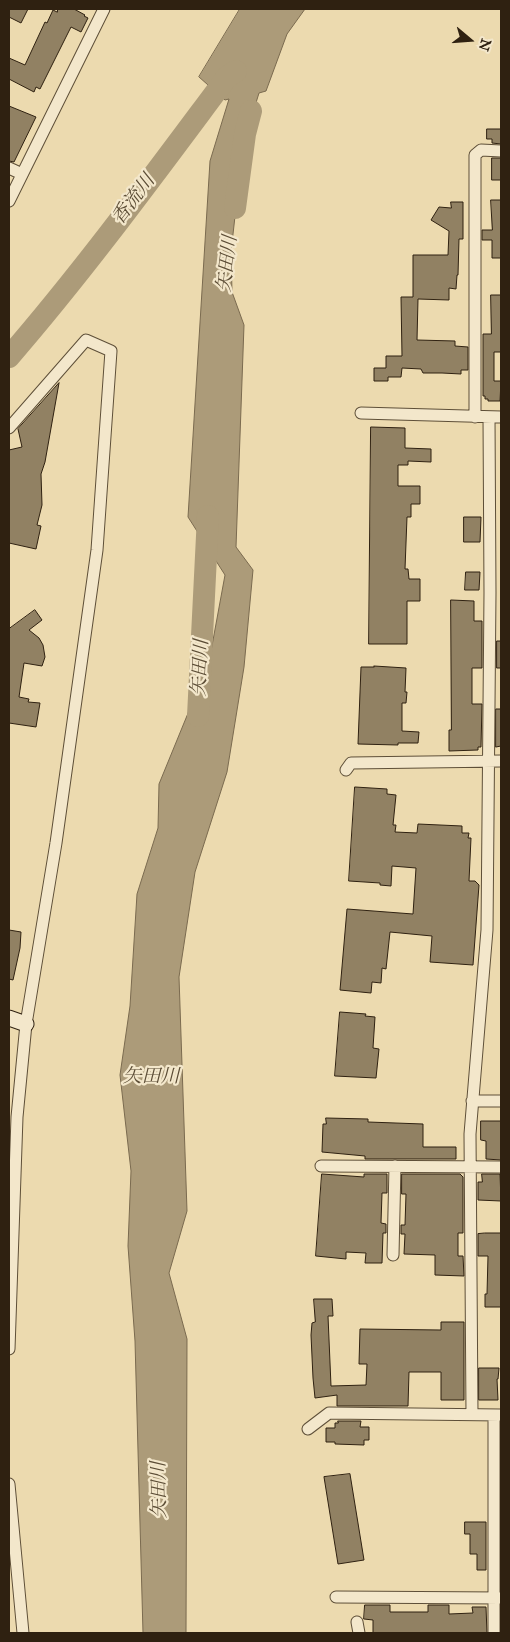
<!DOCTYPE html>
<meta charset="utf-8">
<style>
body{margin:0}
#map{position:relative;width:510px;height:1642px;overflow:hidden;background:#ecdaaf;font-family:"IM FELL Great Primer",serif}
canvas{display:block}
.frame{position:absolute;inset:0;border:10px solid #2f2111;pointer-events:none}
.north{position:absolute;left:445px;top:15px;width:50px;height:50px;-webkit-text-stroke:4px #f3e7cb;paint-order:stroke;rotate:108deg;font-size:14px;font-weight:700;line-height:20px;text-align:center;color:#2f2111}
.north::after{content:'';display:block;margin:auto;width:18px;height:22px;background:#2f2111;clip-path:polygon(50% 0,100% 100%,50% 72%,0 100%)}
</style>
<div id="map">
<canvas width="510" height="1642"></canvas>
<div class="frame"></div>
<div class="north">N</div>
</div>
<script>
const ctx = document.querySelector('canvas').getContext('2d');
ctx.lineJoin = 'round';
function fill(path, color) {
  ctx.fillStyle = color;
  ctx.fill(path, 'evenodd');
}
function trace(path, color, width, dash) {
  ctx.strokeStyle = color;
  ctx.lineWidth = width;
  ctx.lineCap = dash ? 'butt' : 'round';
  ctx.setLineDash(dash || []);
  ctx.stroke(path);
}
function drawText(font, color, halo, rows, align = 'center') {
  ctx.font = font + ' "IM FELL Great Primer","Noto Serif JP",serif';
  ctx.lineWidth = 4.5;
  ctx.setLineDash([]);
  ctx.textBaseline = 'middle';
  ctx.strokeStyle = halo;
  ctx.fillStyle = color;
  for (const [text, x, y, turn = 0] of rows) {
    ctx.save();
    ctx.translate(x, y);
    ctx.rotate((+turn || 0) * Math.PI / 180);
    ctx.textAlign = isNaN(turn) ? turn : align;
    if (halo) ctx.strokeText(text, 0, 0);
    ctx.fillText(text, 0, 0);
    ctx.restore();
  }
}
const water = new Path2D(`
 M240 9H305L287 34 266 91 259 93 243 145 231 252 232 292 244 325 236 547 253 570 244 667 227 772 195 872 179 977 187 1211 169 1273 187 1339 186 1633H143L135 1341 128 1246 131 1171 120 1075 130 1006 137 894 158 828 159 784 209 662 225 575 188 517 210 161 229 99 225 100 199 77Z`);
fill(water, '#ac9b79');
trace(water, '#7a6a4f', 1);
trace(new Path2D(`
 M235 208 245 134 251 111
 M9 357C86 268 156 172 227 77L236 71
 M198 716 208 516`), '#ac9b79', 22);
const building = new Path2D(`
 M9 9H28L21 23 9 17Z
 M58 9H74L85 15 84 16 88 18 81 32 71 27 40 89 36 87 34 92 9 79V58L25 65 45 22 47 23 53 10 57 12Z
 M9 106 36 117 14 162 9 161Z
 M487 129H501V144L492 143V139H487Z
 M492 158H501V180H492Z
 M491 200H501V258H492V240H482V230H492Z
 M451 202H463V239H459L458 275H457L456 289 449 288V300L418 299 417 340 455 341V346L468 347V370H461V374L442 373H423L421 369 402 368 401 377H388V381H374V368H386V356H402L401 297H413V255H448L449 231 431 220 439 207 451 208Z
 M491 295H501V352H494V381H501L500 401H488V399H485V396H483V334H491Z
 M59 383 45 462 41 474 42 505 37 525 41 526 36 549 9 543V450L22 447 18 429Z
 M371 427 405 428V448L431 449V462L408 461V465H398V486H420V504H411V517H407L405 569H408L409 579H420V601H407V644H369Z
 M464 517H481L480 542H464Z
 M466 572H480L479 590H465Z
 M451 600 474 601V621H482V668H472V704H482L481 747H478V750L449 751V730H451Z
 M35 610 42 620 29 630 39 638 43 645 45 657 42 666 24 663 19 697 29 699 28 702 40 703 36 727 9 723V629Z
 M497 641H501V668H497Z
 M374 666 406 668 405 692H407L406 703H402V731L419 732 418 743H398V745L358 744 361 667H374Z
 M496 709H501V746L496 747Z
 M355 787 387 789V794L396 795 393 825H396L395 832 417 833 418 824 462 826V833H469L468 838H471L469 881H475L479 885 473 965 430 962 432 936 390 932 386 969 382 968 381 983 372 982 371 993 340 990 347 909 413 914 416 868 392 866 391 886 380 885V883L349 881Z
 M9 930 21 932 20 948 13 980 9 979Z
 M340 1012 366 1014 365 1016 375 1017 373 1048 379 1049 376 1078 335 1076Z
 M326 1118 368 1119V1122L423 1124V1147H456V1159H365V1156L322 1152 323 1124H326Z
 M481 1121H501V1160L486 1159V1141L481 1140Z
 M322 1174 364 1177V1174H387V1193H382L381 1223 386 1224V1233H383L382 1263H365L366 1253 346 1252V1259L316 1256Z
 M402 1174H460L463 1177V1233H458V1256H463L464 1276 435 1275V1255L404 1254 405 1234H401V1225H405L406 1194H402Z
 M482 1174H500L501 1201 478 1200V1182H482Z
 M485 1233H501V1307H485V1294H487L488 1256H478V1234Z
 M314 1299H332L333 1316H328L331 1386 366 1385 367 1364H359L360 1329 441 1330V1322H464V1400H441V1372H409L408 1406H337V1395L315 1398 313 1378 311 1335 312 1323 315 1322Z
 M479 1368H499L498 1379H497L498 1400H479Z
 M338 1421H361L360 1427H369V1440H364V1445L335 1444V1442H326V1428H335V1423H338Z
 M350 1474 364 1560 338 1564 324 1477Z
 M465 1522H486V1570H477V1554H470V1534H465Z
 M365 1605H390V1612H428V1605H449V1614L473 1613 472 1607H486L487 1633H373V1620L364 1619Z`);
fill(building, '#918163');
trace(building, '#2f2111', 1);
const street = new Path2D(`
 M9 168 22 174
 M9 201 104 9
 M361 413 501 417
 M475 417V155L481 150 501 151
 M9 428 86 340 111 351 97 550 56 843 26 1024 17 1117 9 1349
 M346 770 351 763 501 761
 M472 1101H501
 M321 1166 501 1167
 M393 1255 395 1166
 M472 1414 470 1134 487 930 490 593 489 417
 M494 1415V1633
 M308 1429 329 1413 500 1415
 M9 1484 23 1633
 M336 1597 501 1598
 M357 1622 359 1633`);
const secondary = new Path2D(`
 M9 1018 26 1024`);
trace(street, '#5e4f38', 13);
trace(secondary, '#2f2111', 17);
trace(street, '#f3e7cb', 11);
trace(secondary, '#f3e7cb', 15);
drawText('italic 19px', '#5b4c35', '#f3e7cb', [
 ["香流川",134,200,-53],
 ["矢田川",228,264,-83],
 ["矢田川",201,668,-87],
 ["矢田川",151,1077],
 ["矢田川",160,1490,-91]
]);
</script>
